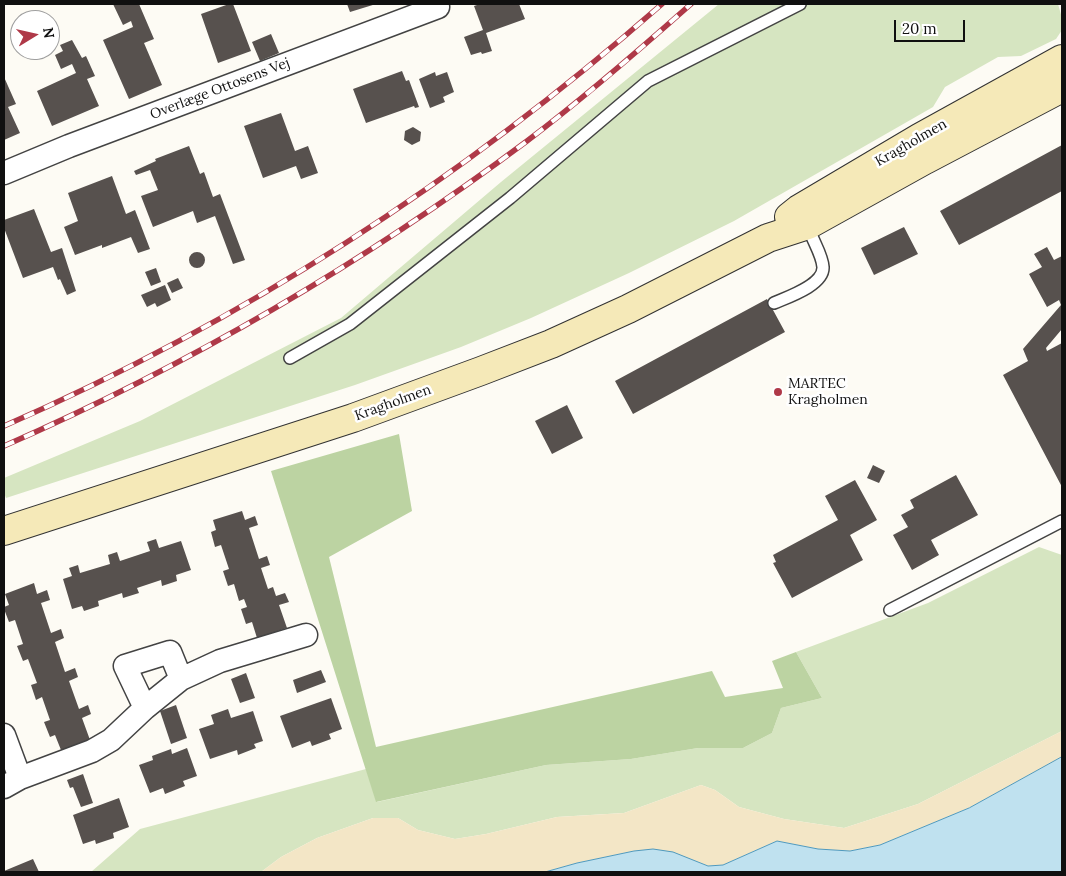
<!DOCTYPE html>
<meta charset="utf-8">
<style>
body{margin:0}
#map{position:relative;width:1066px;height:876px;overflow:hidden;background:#fdfbf4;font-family:Lora,serif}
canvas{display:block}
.frame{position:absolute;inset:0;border:5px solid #101010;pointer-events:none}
.north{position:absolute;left:10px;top:10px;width:50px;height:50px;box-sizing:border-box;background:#fff;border:1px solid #9f9f9f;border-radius:50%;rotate:81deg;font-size:14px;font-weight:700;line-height:20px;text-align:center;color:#101010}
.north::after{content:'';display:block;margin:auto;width:18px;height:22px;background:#af3948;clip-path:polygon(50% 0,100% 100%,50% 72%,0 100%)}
.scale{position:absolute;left:894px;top:20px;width:71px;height:22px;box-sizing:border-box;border:2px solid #101010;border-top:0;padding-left:6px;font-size:15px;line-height:18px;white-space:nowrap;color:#101010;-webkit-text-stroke:4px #fff;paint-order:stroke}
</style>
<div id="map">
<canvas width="1066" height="876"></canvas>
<div class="frame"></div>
<div class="north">N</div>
<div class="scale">20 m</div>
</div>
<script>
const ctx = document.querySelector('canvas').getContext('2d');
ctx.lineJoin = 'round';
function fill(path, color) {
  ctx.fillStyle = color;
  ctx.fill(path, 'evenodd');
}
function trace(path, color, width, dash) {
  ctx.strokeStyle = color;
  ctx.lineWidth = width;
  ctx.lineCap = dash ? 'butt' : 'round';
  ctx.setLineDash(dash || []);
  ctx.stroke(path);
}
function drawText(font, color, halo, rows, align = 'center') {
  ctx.font = font + ' Lora,serif';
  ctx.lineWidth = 5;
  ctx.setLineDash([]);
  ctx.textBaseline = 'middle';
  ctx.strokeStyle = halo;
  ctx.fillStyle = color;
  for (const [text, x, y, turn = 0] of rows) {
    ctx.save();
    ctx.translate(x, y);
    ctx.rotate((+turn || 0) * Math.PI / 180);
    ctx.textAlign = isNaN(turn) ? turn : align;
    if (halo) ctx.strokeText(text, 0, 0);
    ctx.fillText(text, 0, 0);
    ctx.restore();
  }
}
fill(new Path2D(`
 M719 4H1058L1062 18V30L1056 39 1021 56 998 57 945 87 933 107 734 221 629 273 531 318 461 347 355 385 6 498 4 493V478L140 421 341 318 501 182Z
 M1039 547 1062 555V731L918 804 844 828 784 819 739 807 715 790 701 785 624 813 557 817 486 834 455 839 418 830 398 818H373L317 838 281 857 261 872H91L140 829 366 769 377 802 546 765 631 759 698 748H743L772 733 781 708 822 698 796 652 928 603Z`), '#d6e5c1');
fill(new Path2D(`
 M399 434 412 511 329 557 376 747 712 671 725 697 783 688 772 661 796 652 822 698 781 708 772 733 743 748H698L631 759 546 765 376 802 271 471Z`), '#bcd3a2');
fill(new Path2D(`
 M1062 731V757L969 808 880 845 850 851 818 849 777 841 723 865 708 866 695 861 634 851 577 863 545 872H261L281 857 317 838 373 818H398L418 830 455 839 486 834 557 817 624 813 701 785 715 790 739 807 784 819 844 828 918 804Z`), '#f3e6c6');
const water = new Path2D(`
 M1062 757V872H545L577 863 634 851 653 849 673 852 708 866 723 865 777 841 818 849 850 851 880 845 969 808Z`);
fill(water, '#bfe1ef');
trace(water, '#4f99bd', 1);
fill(new Path2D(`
 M113 4H139L154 39 144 43 162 85 129 99 103 40 133 27 131 21 123 25Z
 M229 4H233L251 51 218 63 201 14Z
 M347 4H376L350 12Z
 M480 4H519L525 19 486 33 492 51 482 54 481 52 471 55 464 37 483 30 474 6Z
 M271 34 279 53 260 61 252 42Z
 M72 40 82 58 86 56 95 76 87 79 99 106 52 126 37 91 76 73 72 64 61 69 55 55 63 51 60 45Z
 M402 71 406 81 409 80 419 107 415 108 414 106 366 123 353 89Z
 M435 72 436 76 447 72 454 92 443 97 445 102 430 108 419 79Z
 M4 77 16 104 8 107 20 133 4 140Z
 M281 113 295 151 308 146 318 173 301 179 296 166 263 178 244 126Z
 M413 127 421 132 420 141 412 145 404 140 405 131Z
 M1062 145V191L959 245 940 211Z
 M189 146 200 174 204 172 213 197 220 194 245 260 233 264 215 216 197 223 193 211 153 227 141 196 158 190 150 170 136 175 134 171 156 161 155 159Z
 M112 176 126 214 135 210 150 249 138 253 131 237 102 248V245L75 255 64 227 78 221 68 193Z
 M34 209 51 252 62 248 76 291 67 295 60 279 58 280 53 267 23 278 4 228V220Z
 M904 227 918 254 874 275 861 248Z
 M1047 247 1054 260 1062 256V329L1046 348 1047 351 1062 343V487L1003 375 1028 361 1023 349 1061 305 1059 300 1047 307 1029 274 1042 267 1034 254Z
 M189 260a8 8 0 1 1 16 0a8 8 0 1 1-16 0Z
 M156 268 161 282 151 286 145 272Z
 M178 278 183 288 172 293 167 283Z
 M165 285 171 300 157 307 155 303 147 307 141 295Z
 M767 299 785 332 633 414 615 381Z
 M567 405 583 438 552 454 535 421Z
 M873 465 885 471 879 483 867 478Z
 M956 475 978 515 931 540 939 555 912 570 893 535 908 527 901 515 914 508 910 500Z
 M855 480 877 520 850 535 863 560 792 598 773 563 776 562 773 555 838 520 825 496Z
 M242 511 245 520 255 516 258 525 249 528 259 559 267 556 270 565 261 568 268 589 273 587 276 596 285 593 289 602 279 605 287 628 257 638 252 622 246 624 241 609 247 607 244 599 239 601 234 584 228 586 223 571 229 569 221 545 215 547 211 532 216 530 213 520Z
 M156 539 159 548 181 541 191 570 176 575 177 581 162 586 161 580 137 588 139 593 123 598 122 593 98 601 99 606 84 611 82 606 72 609 63 579 72 576 69 568 78 565 80 573 110 564 108 555 117 552 120 561 150 551 147 542Z
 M34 583 37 594 47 590 50 600 41 603 51 633 61 629 64 638 55 642 65 672 75 668 78 677 69 681 79 709 88 705 91 714 82 718 90 740 61 750 55 735 50 737 44 722 50 720 42 697 36 700 31 685 37 683 28 659 23 661 17 646 23 644 15 620 9 622 4 609V607L9 605 5 594Z
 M321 670 326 682 297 693 293 680Z
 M246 673 255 698 240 703 231 679Z
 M331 698 342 729 329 734 331 739 312 746 310 741 292 748 280 716Z
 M176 705 187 738 171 744 160 711Z
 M228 709 231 718 253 711 263 741 254 744 256 748 238 755 237 750 210 759 199 729 214 724 211 715Z
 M187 748 197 776 183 781 185 786 165 794 163 788 150 793 139 765 153 760 152 756 171 749 172 754Z
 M83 774 93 803 81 807 73 787 70 788 67 780Z
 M119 798 129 827 113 833 114 838 96 844 95 840 83 844 73 815Z
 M33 859 39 872H4V871Z`), '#57514e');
const lane = new Path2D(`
 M774 303C788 297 824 285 823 267 822 253 811 239 808 225
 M290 358 350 324 510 198 648 81 800 4
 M890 610 1062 521`);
const street = new Path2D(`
 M4 173 69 146 438 7
 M145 708 125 666 170 652 181 679
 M4 735 20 778
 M4 787 20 778 92 751 111 740 145 708 181 679 220 661 306 635`);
const secondary = new Path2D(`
 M789 217 799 209 919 138 1062 59
 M4 531 353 418 481 371 551 344 628 309 768 238 808 225 925 160 1062 88`);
trace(lane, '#434343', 14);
trace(street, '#434343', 25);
trace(secondary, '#323232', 30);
trace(lane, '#fff', 11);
trace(street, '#fff', 22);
trace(secondary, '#f5e9b8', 28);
const rail = new Path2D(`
 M4 426C244 321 465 177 662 4
 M4 446C189 365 365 262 527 141 584 98 638 51 691 4`);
trace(rail, '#af3948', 5.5);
trace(rail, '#fff', 4, [11]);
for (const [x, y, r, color] of [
 [778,392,5,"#af3948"]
]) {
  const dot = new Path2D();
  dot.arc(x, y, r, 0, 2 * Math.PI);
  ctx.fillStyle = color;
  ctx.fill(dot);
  trace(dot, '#fff', 2);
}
drawText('14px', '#101010', '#fff', [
 ["Overlæge Ottosens Vej",220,89,-21],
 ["Kragholmen",911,143,-30],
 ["Kragholmen",393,403,-20]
]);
drawText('14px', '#101010', '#fff', [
 ["MARTEC",788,384],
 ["Kragholmen",788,400]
], 'left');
</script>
